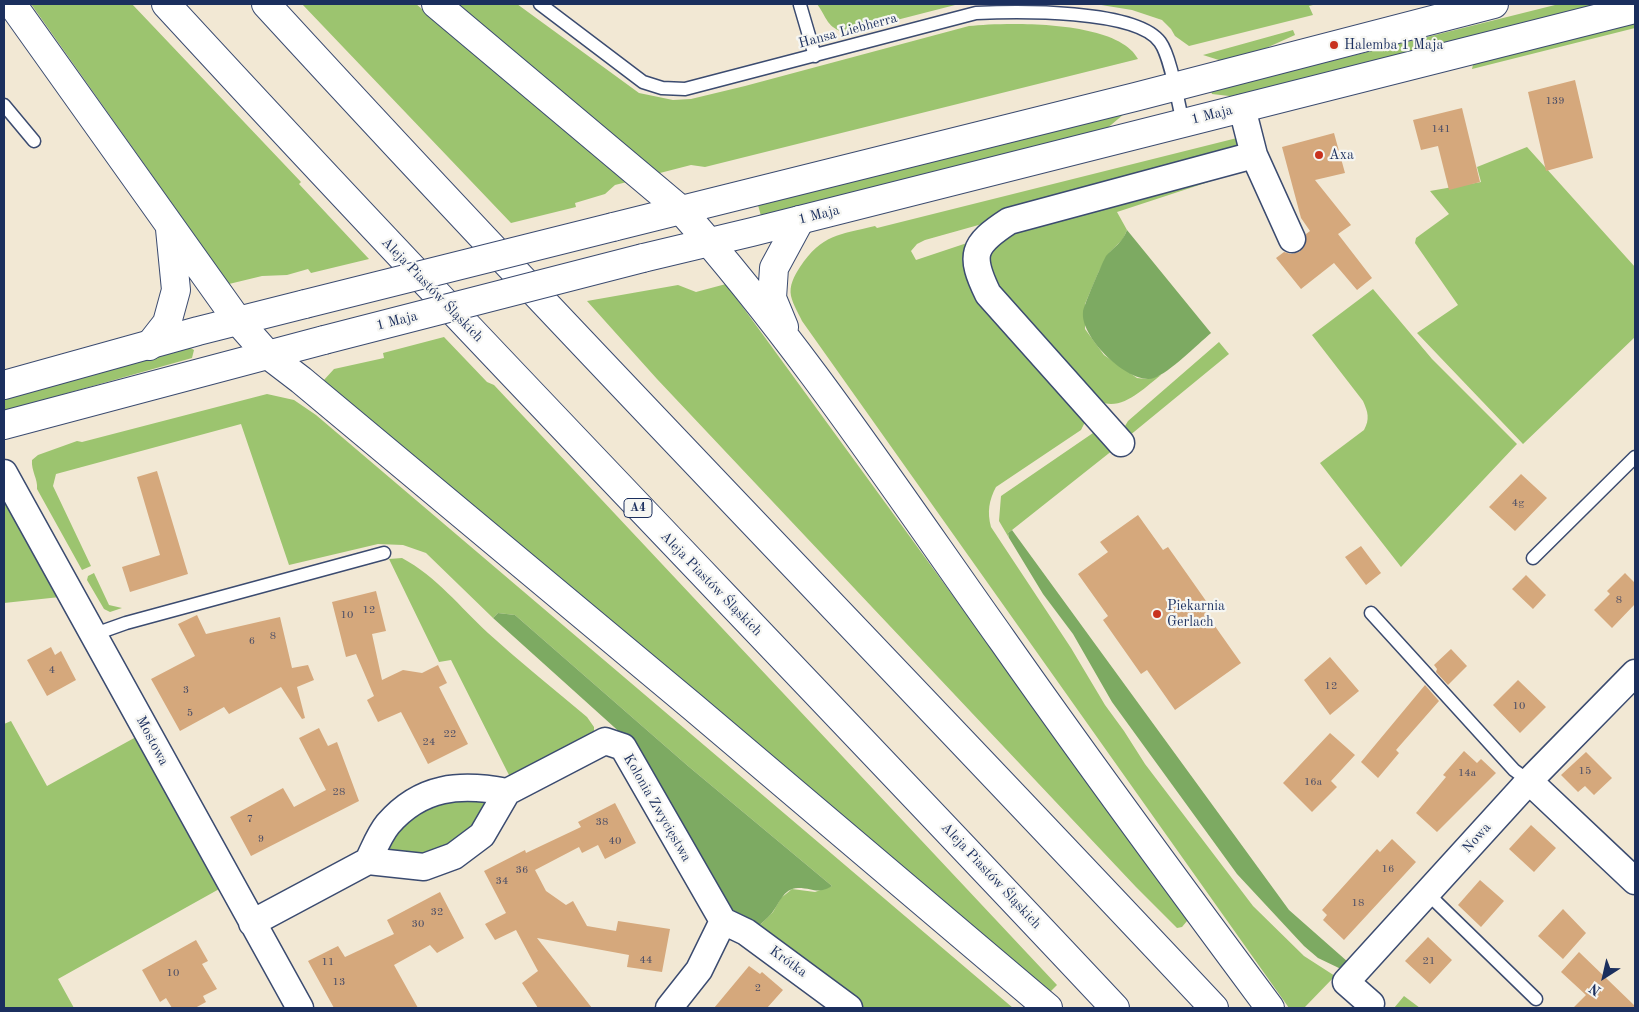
<!DOCTYPE html>
<meta charset="utf-8">
<style>
body{margin:0}
#map{position:relative;width:1639px;height:1012px;overflow:hidden;background:#f2e8d4;font-family:"Old Standard TT",serif}
canvas{display:block}
.frame{position:absolute;inset:0;border:5px solid #1b2f5e;pointer-events:none}
.north{position:absolute;left:1579px;top:952px;width:50px;height:50px;-webkit-text-stroke:4px #f6f6f2;paint-order:stroke;rotate:215deg;font-size:14px;font-weight:700;line-height:20px;text-align:center;color:#1b2f5e}
.north::after{content:'';display:block;margin:auto;width:18px;height:22px;background:#1b2f5e;clip-path:polygon(50% 0,100% 100%,50% 72%,0 100%)}
</style>
<div id="map">
<canvas width="1639" height="1012"></canvas>
<div class="frame"></div>
<div class="north">N</div>
</div>
<script>
const ctx = document.querySelector('canvas').getContext('2d');
ctx.lineJoin = 'round';
function fill(path, color) {
  ctx.fillStyle = color;
  ctx.fill(path, 'evenodd');
}
function trace(path, color, width, dash) {
  ctx.strokeStyle = color;
  ctx.lineWidth = width;
  ctx.lineCap = dash ? 'butt' : 'round';
  ctx.setLineDash(dash || []);
  ctx.stroke(path);
}
function drawText(font, color, halo, rows, align = 'center') {
  ctx.font = font + ' "Old Standard TT",serif';
  ctx.lineWidth = 4.5;
  ctx.setLineDash([]);
  ctx.textBaseline = 'middle';
  ctx.strokeStyle = halo;
  ctx.fillStyle = color;
  for (const [text, x, y, turn = 0] of rows) {
    ctx.save();
    ctx.translate(x, y);
    ctx.rotate((+turn || 0) * Math.PI / 180);
    ctx.textAlign = isNaN(turn) ? turn : align;
    if (halo) ctx.strokeText(text, 0, 0);
    ctx.fillText(text, 0, 0);
    ctx.restore();
  }
}
fill(new Path2D(`
 M31 4H132L301 182 299 184 369 259 311 273 308 269 287 275 262 276 229 284Z
 M302 4H416L627 182 615 185 605 194 575 203 576 207 511 223Z
 M456 4H517L639 93 673 100 691 99 745 86 969 26C1008 22 1118 20 1138 59L705 167 691 165 656 174Z
 M817 4H959L846 33C826 27 828 19 817 4Z
 M1095 4H1317L1309 6 1313 15 1189 46 1175 36 1171 29 1162 20 1132 10Z
 M1559 4H1610L1238 97 1212 94 1211 91Z
 M1635 21V28L1472 69 1474 60Z
 M1293 30 1295 35 1255 53 1222 61 1203 55Z
 M1124 114 1105 130 761 216 758 205Z
 M1237 138 1242 142 1232 154 925 240 917 244 911 251 916 260 970 242 967 248 1087 418 1081 430 996 487C989 500 987 512 991 527L1071 648 1105 705 1124 731 1145 764 1253 906 1304 956 1335 976 1304 1008H1289L802 321C799 314 793 305 791 296 789 286 794 276 800 267 822 234 839 235 875 226L877 228Z
 M1527 147 1635 267V337L1523 444 1417 333 1458 305 1415 243 1416 238 1449 214 1430 191 1481 182 1477 167Z
 M1251 168 1117 212 1127 230 1123 239 1110 252 1099 271 1085 304V329L1104 355 1137 378 1146 379 1161 375C1145 387 1123 411 1101 402L989 279V253L1008 232Z
 M726 284 1186 916 1187 921 1182 927 1177 928 1136 887 657 379 587 301 678 285 696 292Z
 M1373 289 1432 359 1517 444 1401 567 1320 463 1364 430C1370 419 1368 412 1363 401L1312 335Z
 M444 337 487 382 494 385 1057 985 1049 993 323 381 334 369 384 358 383 353Z
 M1219 342 1229 354 1129 436 1125 426 1128 421Z
 M189 347 194 350 192 358 4 411V398Z
 M267 394 294 400 316 415 1013 1008H863L840 989 757 928 773 912 781 898 792 889 815 892 832 886 688 766 515 615 498 613 493 618 426 553 403 545 378 544 289 565 241 424 56 474 53 486 91 566 82 570 37 489C38 479 31 471 32 460L38 455 77 441 82 442Z
 M1093 433H1097L1113 450 1012 530 1008 533 1009 538 999 521 1001 496Z
 M4 501 60 597 4 603Z
 M402 558C437 577 460 607 488 633 520 662 554 689 587 717L594 727V736L512 781 451 660 439 662 389 559Z
 M94 573 109 605 122 608 110 612 104 609 87 580 88 576Z
 M11 721 47 786 136 737 221 888 58 979 74 1008H4V724Z
 M489 796 486 816 441 854 388 856 383 846 389 835 432 803Z
 M1404 996 1420 1008H1394Z`), '#9cc46f');
fill(new Path2D(`
 M1127 230 1211 333C1198 344 1169 373 1154 378 1130 386 1080 338 1083 312 1083 307 1103 261 1106 256 1115 246 1122 243 1127 230Z
 M1012 530 1289 910 1348 962 1341 969 1318 958 1304 946 1237 874 1112 702 1073 634 1043 594 1009 538 1008 533Z
 M498 613 515 615 688 766 832 886C817 895 814 888 798 888 783 888 779 905 771 914 767 919 761 923 757 928L736 913 718 894 624 736 493 618Z`), '#7daa62');
fill(new Path2D(`
 M1575 80 1593 158 1546 171 1528 92Z
 M1462 108 1480 182 1449 190 1438 146 1421 150 1413 120Z
 M1334 133 1345 173 1315 180 1351 225 1338 234 1372 278 1357 290 1334 263 1301 289 1276 258 1284 252 1291 254 1299 252 1304 247 1306 234 1310 231 1301 218 1282 147Z
 M157 471 188 574 130 592 122 567 160 555 137 477Z
 M1521 474 1547 498 1515 531 1489 507Z
 M1138 515 1163 550 1168 547 1211 608 1205 612 1241 663 1175 710 1147 670 1141 674 1103 620 1108 616 1078 574 1108 552 1100 542Z
 M1361 546 1381 573 1366 585 1345 557Z
 M1625 573 1635 583V604L1612 628 1594 610 1610 594 1607 591Z
 M1526 575 1546 595 1533 609 1512 589Z
 M376 591 386 631 372 634 382 680 403 670 422 673 438 665 447 683 439 687 468 744 428 764 401 712 378 722 367 700 374 696 356 654 346 657 332 602Z
 M197 615 206 634 280 617 292 668 308 665 314 680 297 687 305 718 302 719 281 687 229 714 224 707 180 731 151 679 195 656 178 624Z
 M51 647 55 655 61 651 76 680 47 696 27 660Z
 M1451 649 1467 666 1448 685 1436 672 1437 669 1434 665Z
 M1330 657 1359 691 1330 715 1304 680Z
 M1518 680 1546 707 1520 733 1493 705Z
 M1425 685 1439 701 1396 750 1399 753 1378 778 1361 762Z
 M319 728 328 746 337 742 359 801 251 856 230 817 283 788 294 807 326 790 299 738Z
 M1330 733 1355 755 1331 781 1337 787 1312 812 1283 783Z
 M1464 751 1477 763 1481 759 1496 773 1437 832 1416 813 1446 777 1443 775Z
 M1586 752 1612 778 1594 795 1585 786 1578 792 1561 775Z
 M615 803 636 843 605 859 598 845 582 853 579 847 535 870 546 891 566 905 573 901 587 926 616 931 618 921 670 929 662 972 627 967 629 955 537 938 592 1008H538L522 983 538 971 516 930 495 940 485 924 506 913 484 871 525 850 526 853 581 827 578 822Z
 M1531 825 1556 848 1534 872 1509 849Z
 M1392 839 1416 862 1344 940 1323 920 1327 915 1322 910 1377 849 1380 852Z
 M1480 880 1504 901 1481 927 1458 905Z
 M440 892 464 938 437 953 430 945 394 965 418 1008H334L308 961 338 946 345 957 394 934 387 920Z
 M1563 909 1586 933 1563 959 1538 936Z
 M1428 937 1452 960 1430 984 1405 961Z
 M196 940 208 961 202 964 217 989 203 996 206 1002 195 1008H172L166 998 160 1002 142 970Z
 M1579 952 1635 1006V1008H1573L1586 995 1561 972Z
 M749 966 760 974 762 972 783 990 767 1008H714Z`), '#d5a87c');
const service = new Path2D(`
 M540 4 643 82 662 88 685 89 976 13C1016 11 1136 9 1160 42 1171 57 1178 103 1183 123
 M800 5 815 56
 M4 105 34 141
 M1533 558 1635 457
 M1371 613 1514 770 1529 781
 M95 634 126 623 384 553
 M1427 893 1536 999`);
const minor = new Path2D(`
 M1242 108 1254 155 1292 239
 M1121 443 988 294C969 255 972 245 1009 221L1254 155
 M4 473 300 1008
 M1529 781 1635 881
 M368 861C374 849 379 835 388 824 421 786 460 783 507 792
 M723 921 746 932 849 1008
 M252 923 368 861 424 867 454 856 482 835 507 792 605 741 623 747 723 921
 M1371 1004 1346 982 1529 781 1635 673
 M669 1008 699 970 723 921`);
const secondary = new Path2D(`
 M613 227 1135 97 1494 4
 M643 258 752 232 1635 9
 M4 385 198 331 305 304
 M4 425 324 340`);
const motorway = new Path2D(`
 M12 4 238 321 267 354 301 380 693 707 1048 1008
 M166 4C478 343 800 672 1115 1008
 M266 4C577 343 899 672 1214 1008
 M436 4 681 210C800 344 899 495 1003 641 1090 765 1180 887 1270 1008
 M784 327 772 298 774 268 800 220
 M149 346 167 323 176 290 170 229`);
trace(service, '#3b4b70', 15);
trace(minor, '#3b4b70', 29);
trace(secondary, '#3b4b70', 30);
trace(motorway, '#3b4b70', 30);
trace(service, '#fff', 12);
trace(minor, '#fff', 26);
trace(secondary, '#fff', 28);
trace(motorway, '#fff', 28);
const secondaryBridge = new Path2D(`
 M305 304 613 227
 M324 340 643 258`);
trace(secondaryBridge, '#3b4b70', 30, []);
trace(secondaryBridge, '#fff', 28);
for (const [x, y, r, color] of [
 [1334,45,5,"#c8321e"],
 [1319,155,5,"#c8321e"],
 [1157,614,5,"#c8321e"]
]) {
  const dot = new Path2D();
  dot.arc(x, y, r, 0, 2 * Math.PI);
  ctx.fillStyle = color;
  ctx.fill(dot);
  trace(dot, '#f6f6f2', 2);
}
drawText('11px', '#4a4d66', null, [
 ["139",1555,101],
 ["141",1441,129],
 ["4g",1518,503],
 ["8",1619,600],
 ["12",369,610],
 ["10",347,615],
 ["8",273,636],
 ["6",252,641],
 ["4",52,670],
 ["12",1331,686],
 ["3",186,690],
 ["10",1519,706],
 ["5",190,713],
 ["22",450,734],
 ["24",429,742],
 ["15",1585,771],
 ["14a",1467,773],
 ["16a",1313,782],
 ["28",339,792],
 ["7",250,819],
 ["38",602,822],
 ["9",261,839],
 ["40",615,841],
 ["16",1388,869],
 ["36",522,870],
 ["34",502,881],
 ["18",1358,903],
 ["32",437,912],
 ["30",418,924],
 ["44",646,960],
 ["21",1429,961],
 ["11",328,962],
 ["10",173,973],
 ["13",339,982],
 ["2",758,988]
]);
for (const [x, y, w] of [
 [638,508,28]
]) {
  const box = new Path2D();
  box.roundRect(x - w / 2, y - 9.5, w, 19, 4);
  ctx.fillStyle = '#f6f6f2';
  ctx.fill(box);
  trace(box, '#1b2f5e', 1);
}
drawText('bold 12px', '#1b2f5e', null, [
 ["A4",638,508]
]);
drawText('14px', '#1b2f5e', '#f6f6f2', [
 ["Hansa Liebherra",848,31,-15],
 ["1 Maja",1212,115,-14],
 ["1 Maja",819,215,-14],
 ["Aleja Piastów Śląskich",432,290,46],
 ["1 Maja",397,321,-14],
 ["Aleja Piastów Śląskich",711,584,46],
 ["Mostowa",152,741,62],
 ["Kolonia Zwycięstwa",657,808,60],
 ["Nowa",1477,838,-48],
 ["Aleja Piastów Śląskich",991,876,47],
 ["Krótka",788,962,36]
]);
drawText('14px', '#1b2f5e', '#f6f6f2', [
 ["Halemba 1 Maja",1344,45],
 ["Axa",1329,155],
 ["Piekarnia",1167,606],
 ["Gerlach",1167,622]
], 'left');
</script>
